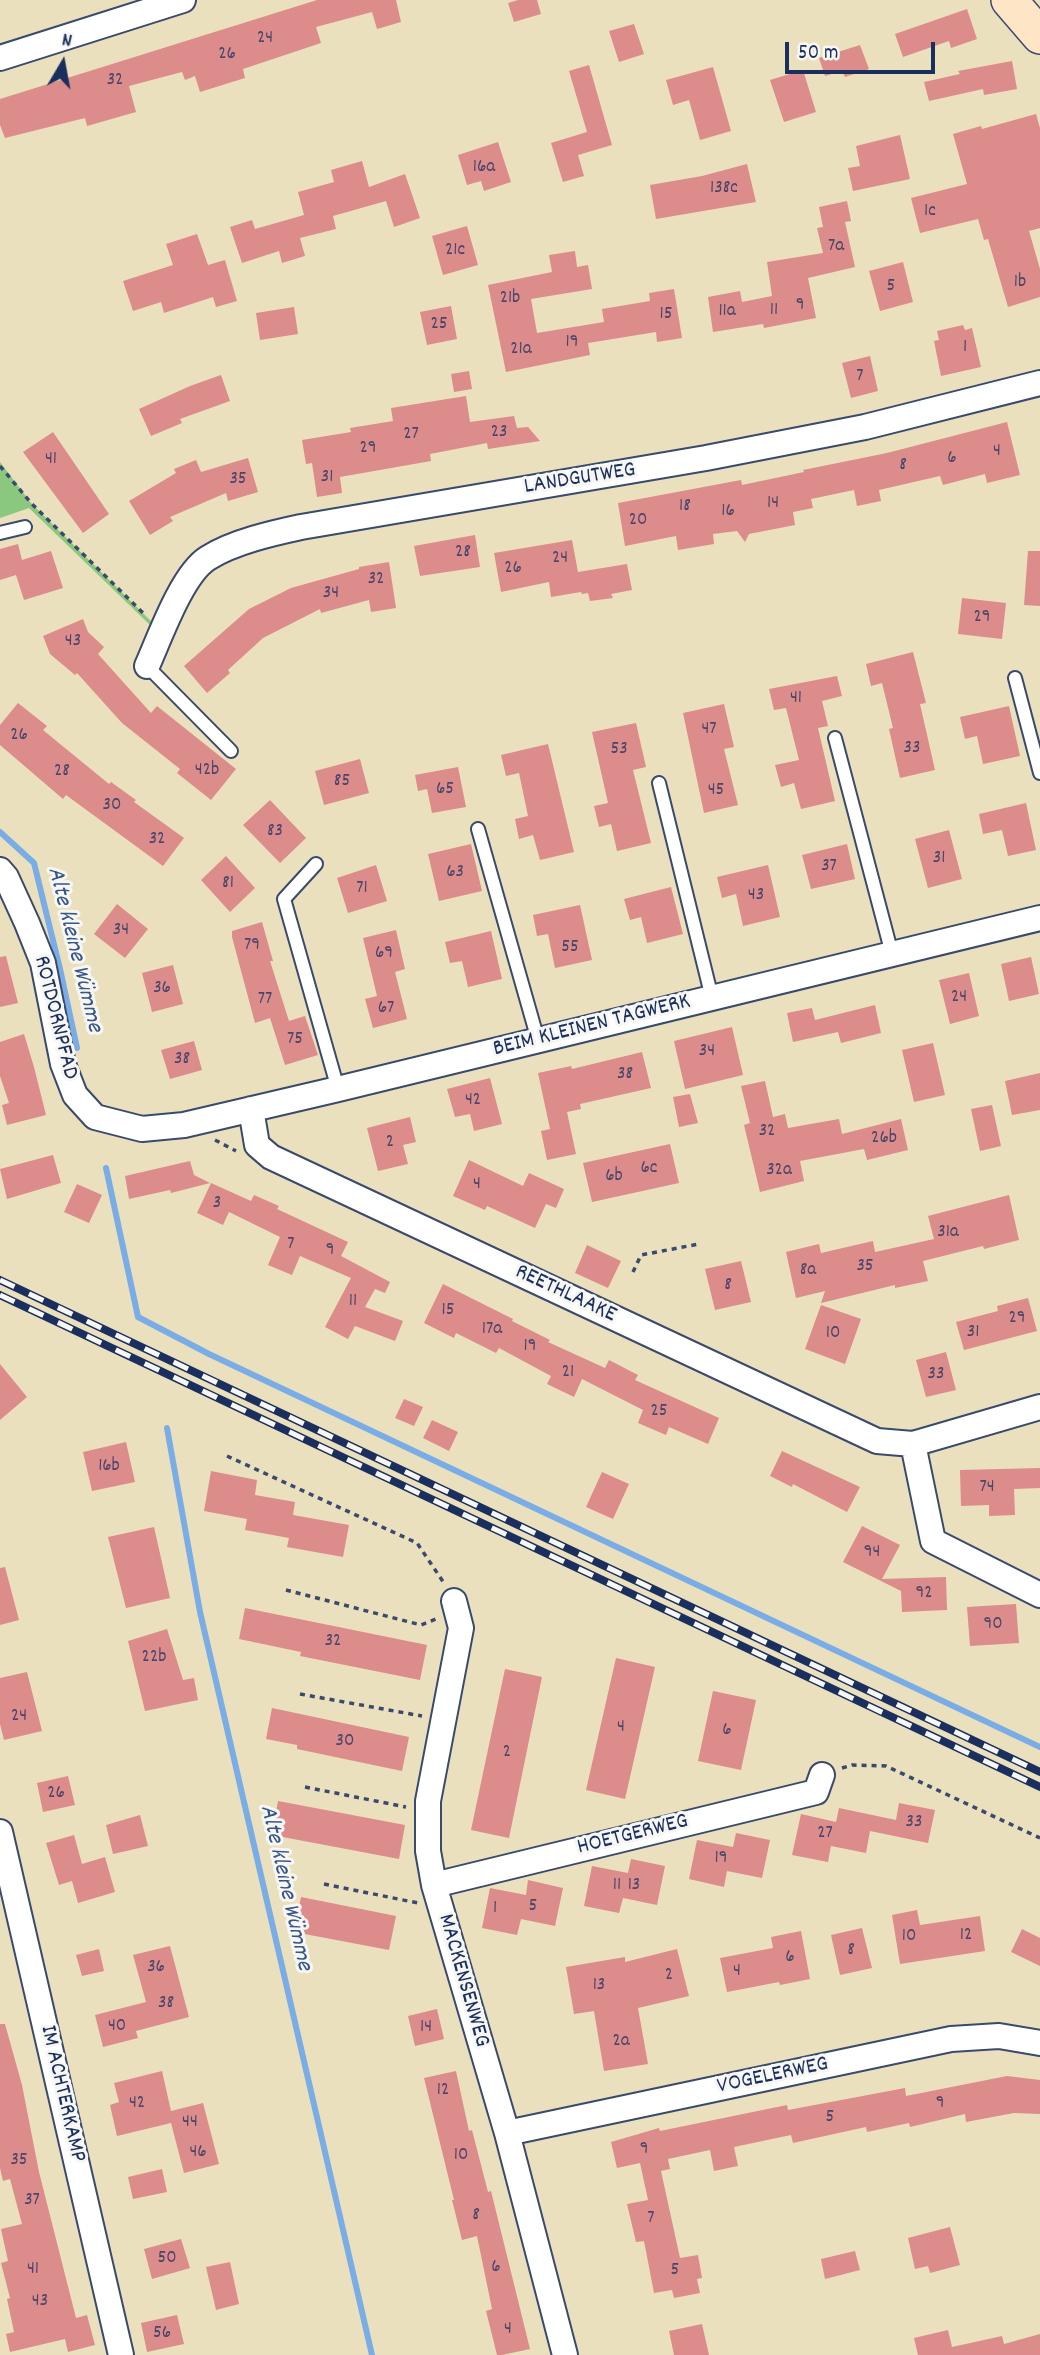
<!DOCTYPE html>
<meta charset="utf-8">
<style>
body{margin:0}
#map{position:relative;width:1040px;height:2355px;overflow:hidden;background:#ebe0bd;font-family:Dekko,sans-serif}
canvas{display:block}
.north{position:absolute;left:28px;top:28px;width:70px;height:70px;-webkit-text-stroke:5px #f6f6f2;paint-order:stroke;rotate:10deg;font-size:19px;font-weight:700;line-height:28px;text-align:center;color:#1b2f5e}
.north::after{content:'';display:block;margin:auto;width:24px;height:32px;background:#1b2f5e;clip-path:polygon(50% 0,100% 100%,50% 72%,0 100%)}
.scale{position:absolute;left:785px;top:42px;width:150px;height:32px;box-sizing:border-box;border:4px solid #1b2f5e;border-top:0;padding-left:9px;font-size:21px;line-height:24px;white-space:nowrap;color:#1b2f5e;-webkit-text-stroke:5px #f6f6f2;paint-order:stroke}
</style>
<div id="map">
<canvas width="1040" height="2355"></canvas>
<div class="north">N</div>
<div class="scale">50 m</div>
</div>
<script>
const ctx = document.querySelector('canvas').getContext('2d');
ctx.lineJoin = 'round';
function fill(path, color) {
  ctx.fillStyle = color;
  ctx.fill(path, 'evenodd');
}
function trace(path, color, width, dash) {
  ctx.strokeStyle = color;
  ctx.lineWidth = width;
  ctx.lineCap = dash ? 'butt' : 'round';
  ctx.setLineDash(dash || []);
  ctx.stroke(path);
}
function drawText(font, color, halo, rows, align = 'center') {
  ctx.font = font + ' Dekko,sans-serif';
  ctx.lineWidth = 6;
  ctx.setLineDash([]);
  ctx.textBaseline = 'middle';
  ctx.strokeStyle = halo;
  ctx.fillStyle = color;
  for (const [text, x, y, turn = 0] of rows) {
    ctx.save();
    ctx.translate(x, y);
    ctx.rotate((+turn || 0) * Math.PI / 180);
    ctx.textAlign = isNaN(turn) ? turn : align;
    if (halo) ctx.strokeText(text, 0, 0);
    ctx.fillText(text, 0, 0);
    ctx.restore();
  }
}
fill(new Path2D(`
 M0 462 31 503 151 621 150 625 29 508 0 518Z`), '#8ac87f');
trace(new Path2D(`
 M0 832 34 863 60 969 77 1048
 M106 1168 138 1317 209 1354 1040 1747
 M167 1428 200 1612 372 2355`), '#7aade6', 6);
fill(new Path2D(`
 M317 0H396L401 22 377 29 372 12 316 27 321 43 243 69 245 78 200 92 195 76 185 80 182 72 129 86 136 112 87 126 85 118 5 138 0 125V99Z
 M518 0H537L541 14 514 22 508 3Z
 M967 9 977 39 951 48 949 41 903 57 895 34Z
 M634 24 644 54 619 62 609 31Z
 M860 45 869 69 845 77 842 71 825 76 819 58Z
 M1012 61 1017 89 984 95 983 89 929 101 924 82 960 74 958 71Z
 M589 65 612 145 578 155 584 176 563 182 551 143 587 132 569 71Z
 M713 67 731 131 700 140 689 100 673 105 666 80Z
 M803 70 816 112 784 122 770 80Z
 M1036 114 1040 128V228L1029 231 1040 269V297L1008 307 988 239 984 240 978 219 920 233 911 198 967 184 953 134 981 126 982 129Z
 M900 135 910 179 853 191 848 168 860 166 856 146Z
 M498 142 511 182 484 191 481 181 467 185 458 155Z
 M362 161 369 187 405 174 420 218 394 227 386 201 333 216 336 229 300 238 305 256 282 263 279 251 242 263 230 227 252 220 255 229 304 215 298 192 334 182 331 170Z
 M747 164 756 202 656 219 650 185 702 176Z
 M847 201 851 221 845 222 855 267 808 278 816 318 764 328 763 324 713 332 708 297 740 291 742 302 772 296 767 262 823 253 817 228 823 227 819 207Z
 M467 226 478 265 443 275 432 236Z
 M197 234 208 265 225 260 237 301 216 307 213 297 164 313 161 302 133 311 123 281 173 265 166 244Z
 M575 251 577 267 588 265 592 289 531 299 537 333 604 322 602 309 650 301 649 293 674 289 682 338 657 342 656 332 588 343 590 355 506 372 488 285 552 272 549 255Z
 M903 262 913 302 880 311 869 271Z
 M451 306 457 339 427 345 420 312Z
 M294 307 298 334 260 340 256 313Z
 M963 325 965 330 972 328 981 367 941 376 934 341 939 340 937 331Z
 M870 356 878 391 851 398 842 363Z
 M469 371 472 389 454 392 451 374Z
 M221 375 230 401 180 419 182 423 151 436 139 409 190 386Z
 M466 396 470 422 514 416 517 428 528 427 540 441 488 449 487 443 430 454 431 461 340 477 342 493 317 497 312 463 306 464 302 440 351 432 350 428 393 421 391 408Z
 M1007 422 1020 475 987 483 985 474 943 485 940 476 879 490 881 501 857 506 854 490 811 499 813 508 793 512 795 525 749 534 745 542 737 531 713 534 714 544 678 550 676 536 625 546 618 503 741 480 742 485 804 472 803 470 887 453Z
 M53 432 109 514 83 533 23 452Z
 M248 458 258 492 228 501 226 493 170 517 173 521 150 535 129 501 176 473 174 469 196 460 201 472Z
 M475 535 480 567 420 576 414 546Z
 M572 540 578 572 627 564 632 590 611 594 613 598 590 601 588 593 582 594 581 592 551 597 549 582 501 592 494 553Z
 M18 544 22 560 51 551 63 588 24 600 16 575 0 580V549Z
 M1028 551H1040V606L1024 605Z
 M389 562 396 608 371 612 369 600 321 613 320 609 263 638 228 670 230 673 207 693 184 666 249 609 291 588 359 569V567Z
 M962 598 1006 603 1002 639 958 634Z
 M83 619 88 632 104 647 98 654 151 713 157 706 236 769 211 800 177 773 180 769 122 723 77 673 75 675 50 654 43 636Z
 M913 652 926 703 920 704 935 770 900 778 889 729 893 728 882 683 871 686 866 664Z
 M837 676 842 696 822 701 828 726 818 728 835 801 801 809 794 783 781 787 775 765 799 760 786 708 774 710 769 689Z
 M18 703 47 726 43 730 109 784 111 782 136 800 134 802 184 838 163 866 66 795 63 799 0 745V725Z
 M724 704 734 747 724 749 738 805 704 813 683 713Z
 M1009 706 1020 756 983 764 977 736 965 739 960 717Z
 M636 723 646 767 633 770 651 843 617 851 611 824 599 827 594 806 608 803 592 732Z
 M548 744 574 852 540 860 533 835 519 839 515 819 528 816 519 773 506 776 501 755Z
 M360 759 369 793 324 805 315 771Z
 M458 767 466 807 432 813 427 789 418 791 415 775Z
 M270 800 306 838 280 863 243 825Z
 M1026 803 1036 850 1008 856 1002 830 983 834 979 814Z
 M949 830 962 879 928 888 915 839Z
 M471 844 482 891 439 901 428 854Z
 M847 844 855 879 811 889 802 855Z
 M226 856 255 888 230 912 201 880Z
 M376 865 387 901 348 913 337 878Z
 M768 865 780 917 743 926 736 894 722 898 717 877Z
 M671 887 683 934 647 943 641 917 630 920 624 899Z
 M117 904 148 929 125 958 94 934Z
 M580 905 592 960 555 968 548 934 537 936 533 915Z
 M262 922 273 961H270L289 1021 305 1016 318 1055 285 1065 270 1018 255 1023 232 937V931Z
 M396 930 405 969 395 972 407 1019 373 1028 365 999 377 996 363 938Z
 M491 931 502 979 468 987 462 961 450 963 445 942Z
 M6 956 18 1003 0 1007V957Z
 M1031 957 1039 994 1009 1001 1001 964Z
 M173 965 183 1004 152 1012 142 973Z
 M969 973 979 1016 950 1024 939 980Z
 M875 1005 881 1033 841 1043 838 1032 793 1042 787 1013 812 1008 815 1020Z
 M732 1027 743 1075 685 1089 674 1041Z
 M24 1034 34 1067 46 1115 7 1125 2 1105 9 1103 0 1076V1042Z
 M194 1041 202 1070 170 1079 161 1050Z
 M933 1043 945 1095 914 1102 902 1050Z
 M642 1052 651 1088 580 1104 581 1109 567 1112 576 1154 547 1160 541 1131 550 1129 538 1073 571 1066 572 1069Z
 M1040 1073V1110L1012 1115 1005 1081Z
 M490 1078 502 1124 474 1131 470 1114 455 1117 447 1089Z
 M765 1081 773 1117 785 1114 788 1128 839 1119 842 1134 901 1119 908 1150 867 1160 864 1149 800 1161 804 1181 760 1192 744 1125 750 1123 741 1086Z
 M690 1094 698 1123 679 1127 673 1097Z
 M992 1105 1001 1146 980 1151 971 1109Z
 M410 1117 416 1142 403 1145 408 1164 378 1171 367 1128Z
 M670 1144 679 1183 592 1202 583 1163Z
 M53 1155 61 1183 7 1199 0 1169Z
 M469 1160 523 1186 529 1173 564 1189 556 1208 546 1204 535 1228 487 1206 485 1210 453 1196Z
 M190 1161 194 1175 210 1183 171 1193 170 1190 129 1199 125 1176Z
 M211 1183 251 1201 254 1195 279 1206 277 1209 348 1242 341 1256 390 1282 385 1293 375 1289 365 1307 403 1321 395 1341 355 1326 348 1339 325 1327 351 1278 300 1256 292 1275 268 1265 280 1237 229 1212 223 1225 197 1213Z
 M77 1184 102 1195 89 1223 64 1212Z
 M1009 1195 1019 1240 984 1249 983 1246 923 1261 928 1281 895 1288V1285L821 1303 825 1291 796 1298 786 1252 819 1244 821 1253 873 1241 875 1252 934 1239 928 1216Z
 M587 1245 621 1261 608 1288 575 1273Z
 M741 1261 751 1302 715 1310 705 1269Z
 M443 1284 513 1319 512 1321 550 1340 548 1342 605 1368 609 1360 638 1375 635 1380 719 1418 708 1444 669 1427 666 1435 638 1423 643 1410 582 1379 574 1397 547 1384 551 1376 499 1348 496 1353 456 1333 454 1338 424 1323Z
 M1028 1298 1037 1331 964 1350 956 1322 998 1311 997 1306Z
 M821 1305 861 1319 845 1364 805 1349Z
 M946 1352 956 1390 926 1397 916 1360Z
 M0 1364 27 1397 0 1420Z
 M404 1399 423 1407 414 1426 395 1418Z
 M432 1420 458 1432 449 1451 423 1438Z
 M126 1442 135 1482 92 1491 83 1452Z
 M782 1451 860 1487 847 1512 793 1484 792 1487 770 1476Z
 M1040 1468V1488L1014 1489 1015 1515 989 1516V1505L961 1506 960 1470Z
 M211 1471 257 1480 255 1495 295 1502 293 1515 349 1525 343 1557 287 1547 289 1538 245 1530 247 1519 204 1511Z
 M602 1472 629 1484 613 1519 586 1507Z
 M862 1526 900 1545 882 1579 946 1577 947 1610 902 1612 901 1591 843 1562Z
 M154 1527 170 1598 126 1608 108 1537Z
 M5 1567 19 1620 0 1625V1568Z
 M1016 1604 1019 1643 970 1646 967 1607Z
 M245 1608 427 1645 420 1680 300 1656 301 1652 239 1639Z
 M167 1629 183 1680 194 1678 198 1700 145 1711 128 1641Z
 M616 1658 655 1667 625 1799 586 1790Z
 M505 1669 542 1677 509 1838 471 1830Z
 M27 1672 42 1731 4 1740 0 1724V1678Z
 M713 1691 756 1700 741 1770 698 1761Z
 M272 1708 409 1737 402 1771 297 1749V1745L266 1739Z
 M68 1776 75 1805 43 1812 37 1783Z
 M278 1801 405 1825 399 1859 272 1835Z
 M899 1803 935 1810 928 1843 870 1831 866 1853 831 1846 828 1862 792 1855 801 1814 836 1822 839 1808 896 1820Z
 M140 1815 148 1846 113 1854 106 1825Z
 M736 1833 770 1840 762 1878 727 1871 724 1887 689 1879 697 1840 733 1847Z
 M74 1835 82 1864 105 1857 115 1892 78 1903 72 1881 59 1885 46 1843Z
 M631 1859 665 1866 657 1905 623 1898 619 1913 584 1906 592 1866 628 1873Z
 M528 1880 563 1888 555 1926 521 1919 517 1935 482 1928 490 1888 526 1895Z
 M301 1897 396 1916 389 1950 294 1932Z
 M917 1910 920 1925 980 1916 985 1951 900 1964 892 1915Z
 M862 1928 872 1968 840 1975 831 1935Z
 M1022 1929 1040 1938V1966L1011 1952Z
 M801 1931 810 1979 780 1985 779 1982 727 1992 720 1958 773 1948 771 1937Z
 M170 1946 189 2017 136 2031 138 2038 103 2047 95 2015 146 2002 133 1955Z
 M99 1949 104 1971 82 1976 76 1955Z
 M677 1949 689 1996 638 2008 648 2064 604 2071 594 2011 574 2014 566 1967 625 1957V1962Z
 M437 2009 444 2039 415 2046 408 2016Z
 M0 2024H5L22 2085 39 2172 76 2318 87 2315 95 2345 68 2352 65 2339 10 2352 6 2334 14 2332 7 2299 10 2298 1 2263 8 2261 1 2229 22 2224 10 2179 3 2181 0 2168Z
 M162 2071 171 2111 203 2103 219 2164 184 2173 171 2123 117 2136 110 2105 119 2102 114 2083Z
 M456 2071 469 2131 472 2130 488 2192 491 2191 530 2349 502 2355H497L486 2311 492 2309 477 2236 462 2240 452 2200H454L424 2078Z
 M1007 2076 1040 2080V2114L1014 2113 966 2122 965 2114 910 2127 909 2123 867 2132 866 2127 793 2143 791 2135 734 2147 738 2166 714 2171 710 2150 668 2159 670 2169 661 2171 680 2258 698 2255 702 2278 697 2279 700 2293 674 2298 672 2290 654 2293 644 2241 636 2242 627 2204 648 2200 640 2163 617 2168 611 2142 659 2128 660 2131 787 2105 788 2110 905 2088 906 2096Z
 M162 2169 167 2192 133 2199 128 2177Z
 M950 2227 960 2265 930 2273 928 2266 915 2269 908 2238Z
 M181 2239 190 2268 152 2279 144 2249Z
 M855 2251 860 2270 825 2279 821 2259Z
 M230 2262 239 2304 216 2310 206 2267Z
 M177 2315 184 2344 147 2352 141 2323Z
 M702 2324 709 2355H674L669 2331Z
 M948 2330 952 2347 1002 2336 1004 2344 1040 2334V2355H918L914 2338Z`), '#db8c8b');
const lane = new Path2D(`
 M0 533 25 527
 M147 666 231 751
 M1015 678 1040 773
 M835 738 892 954
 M659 783 712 998
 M478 829 538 1040
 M316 864 284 899 338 1089`);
const street = new Path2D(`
 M0 58 183 0
 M147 666C160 637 182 574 208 558 233 542 273 533 301 527L706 458 865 427 1040 383
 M0 870 6 877 27 923 43 963 63 1064 75 1095 95 1117 142 1129 184 1125 338 1089 1040 918
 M251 1109 257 1145 271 1157 877 1441 913 1444
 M1040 1407 913 1444 933 1541 1040 1595
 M454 1601 461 1628 428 1801V1851L434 1885 507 2133 565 2355
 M0 1832 121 2355
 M434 1885 816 1792 822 1775
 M507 2133 951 2039 999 2036 1040 2043`);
const secondary = new Path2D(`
 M1009 0 1040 36`);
trace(lane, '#3a4a6c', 16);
trace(street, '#3a4a6c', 28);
trace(secondary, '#3a4a6c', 38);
trace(new Path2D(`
 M0 466 31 503 146 616
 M215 1140 236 1151
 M633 1272 641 1255 699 1244
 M227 1456 417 1543 444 1583
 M286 1590 421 1625 436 1619
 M300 1694 422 1716
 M842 1768 852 1765 886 1766 1040 1838
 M305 1787 406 1807
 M324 1884 418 1903`), '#3a4a6c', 3.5, [5, 5]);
trace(lane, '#fff', 12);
trace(street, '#fff', 24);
trace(secondary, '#fee5c5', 35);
const rail = new Path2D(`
 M0 1280 1040 1772
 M0 1295 1040 1787`);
trace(rail, '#1b2f5e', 8);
trace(rail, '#f6f6f2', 5, [16]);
drawText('19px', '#4b4669', null, [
 ["24",265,39],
 ["26",227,55],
 ["32",115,81],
 ["16a",484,168],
 ["138c",724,189],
 ["1c",930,212],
 ["7a",836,247],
 ["21c",455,251],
 ["1b",1020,283],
 ["5",891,287],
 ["21b",510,299],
 ["9",800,306],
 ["11",774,311],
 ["11a",727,312],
 ["15",666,315],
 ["25",439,325],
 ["19",572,343],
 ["1",965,348],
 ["21a",521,350],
 ["7",860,377],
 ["23",499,433],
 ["27",411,435],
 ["29",368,449],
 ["4",997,452],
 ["6",952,459],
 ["41",51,460],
 ["8",903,466],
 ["31",327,478],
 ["35",238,480],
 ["14",773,504],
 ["18",685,507],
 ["16",728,512],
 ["20",638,521],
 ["28",463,553],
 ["24",560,559],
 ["26",513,569],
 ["32",376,580],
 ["34",331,594],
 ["29",982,618],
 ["43",73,642],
 ["41",796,699],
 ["47",709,730],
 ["26",19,736],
 ["33",912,749],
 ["53",619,750],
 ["42b",207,771],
 ["28",62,772],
 ["85",342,782],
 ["65",445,790],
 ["45",716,791],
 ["30",112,806],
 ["83",275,832],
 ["32",157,840],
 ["31",939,859],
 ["37",829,867],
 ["63",455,873],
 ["81",228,884],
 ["71",362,889],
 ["43",756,896],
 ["34",121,931],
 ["79",252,946],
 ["55",570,948],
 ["69",384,954],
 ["36",162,989],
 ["24",959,998],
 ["77",265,1000],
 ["67",386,1009],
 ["75",295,1040],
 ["34",707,1052],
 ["38",182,1060],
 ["38",625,1075],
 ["42",473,1101],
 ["32",767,1132],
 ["26b",884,1139],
 ["2",390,1143],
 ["6c",649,1169],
 ["32a",779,1171],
 ["6b",614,1177],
 ["4",477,1185],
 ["3",217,1204],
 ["31a",948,1233],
 ["7",291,1245],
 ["9",330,1251],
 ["35",865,1267],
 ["8a",808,1271],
 ["8",728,1286],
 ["11",353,1302],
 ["15",448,1311],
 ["29",1017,1319],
 ["17a",492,1330],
 ["31",973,1333],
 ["10",833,1334],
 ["19",530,1347],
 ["21",568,1373],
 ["33",936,1375],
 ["25",659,1412],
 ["16b",109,1467],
 ["74",987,1488],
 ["94",872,1553],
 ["92",924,1594],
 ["90",993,1625],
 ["32",333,1642],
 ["22b",154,1658],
 ["24",19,1717],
 ["4",621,1728],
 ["6",727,1731],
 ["30",345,1742],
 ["2",507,1753],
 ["26",56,1794],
 ["33",914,1823],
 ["27",825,1834],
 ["19",721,1859],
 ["11",617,1886],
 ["13",634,1886],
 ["5",533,1907],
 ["1",495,1909],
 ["12",966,1936],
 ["10",909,1937],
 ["8",851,1951],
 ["6",790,1958],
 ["36",156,1968],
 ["4",737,1972],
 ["2",669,1976],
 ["13",599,1986],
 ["38",166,2004],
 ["40",117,2027],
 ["14",426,2028],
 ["2a",621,2042],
 ["12",443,2091],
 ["42",137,2104],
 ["9",940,2104],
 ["5",830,2118],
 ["44",190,2123],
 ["9",644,2150],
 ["46",198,2153],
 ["10",461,2156],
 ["35",19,2161],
 ["37",32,2201],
 ["8",476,2216],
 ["7",651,2219],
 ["50",167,2259],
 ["6",496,2268],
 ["41",33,2270],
 ["5",675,2271],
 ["43",40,2302],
 ["4",508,2330],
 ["56",162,2334]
]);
drawText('23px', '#1b2f5e', '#f6f6f2', [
 ["LANDGUTWEG",580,480,-9],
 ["ROTDORNPFAD",54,1018,76],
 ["BEIM KLEINEN TAGWERK",592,1027,-14],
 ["REETHLAAKE",565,1295,25],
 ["HOETGERWEG",633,1836,-14],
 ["MACKENSENWEG",462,1981,74],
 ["VOGELERWEG",773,2077,-12],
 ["IM ACHTERKAMP",61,2094,77]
]);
drawText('italic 24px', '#385587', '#f6f6f2', [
 ["Alte kleine Wümme",73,950,76],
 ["Alte kleine Wümme",284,1888,77]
]);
</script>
